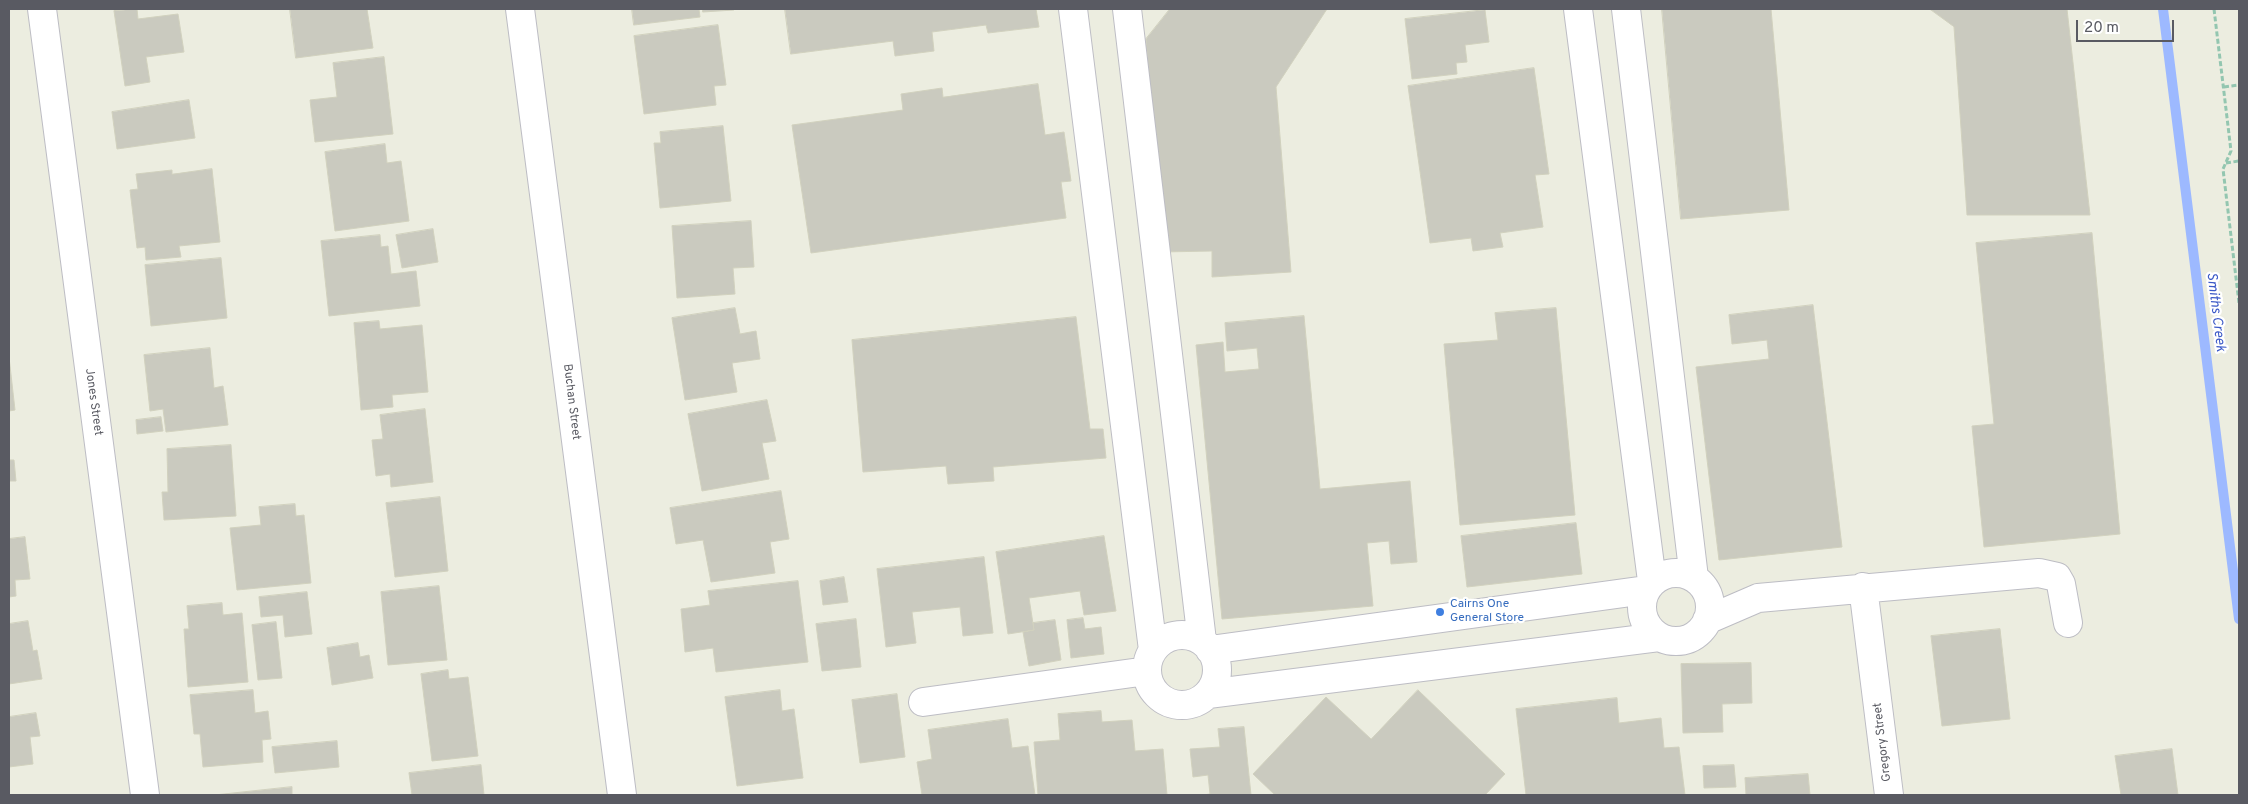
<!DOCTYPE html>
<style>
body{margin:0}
#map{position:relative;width:2248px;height:804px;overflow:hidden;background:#ecede0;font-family:Overpass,sans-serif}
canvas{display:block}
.frame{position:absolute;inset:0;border:10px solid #595a62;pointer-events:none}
.scale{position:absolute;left:2076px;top:20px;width:98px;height:22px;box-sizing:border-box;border:2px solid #595a62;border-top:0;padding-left:6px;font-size:15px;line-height:18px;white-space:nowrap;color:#595a62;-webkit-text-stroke:4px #fff;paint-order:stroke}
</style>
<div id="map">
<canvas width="2248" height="804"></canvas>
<div class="frame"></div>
<div class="scale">20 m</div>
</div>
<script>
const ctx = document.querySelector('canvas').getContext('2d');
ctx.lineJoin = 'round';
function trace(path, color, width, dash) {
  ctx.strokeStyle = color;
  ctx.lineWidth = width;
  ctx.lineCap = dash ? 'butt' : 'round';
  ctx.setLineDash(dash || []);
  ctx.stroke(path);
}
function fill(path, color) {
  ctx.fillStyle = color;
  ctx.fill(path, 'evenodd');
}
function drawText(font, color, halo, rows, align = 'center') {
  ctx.font = font + ' Overpass,sans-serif';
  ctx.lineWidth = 4.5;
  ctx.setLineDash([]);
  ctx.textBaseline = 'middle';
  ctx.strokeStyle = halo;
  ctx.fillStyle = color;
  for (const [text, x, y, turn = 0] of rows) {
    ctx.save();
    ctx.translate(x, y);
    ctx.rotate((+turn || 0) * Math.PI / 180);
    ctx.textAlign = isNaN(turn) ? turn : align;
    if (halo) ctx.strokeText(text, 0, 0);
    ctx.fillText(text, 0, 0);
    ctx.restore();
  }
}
trace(new Path2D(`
 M2163 9 2239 619`), '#9db9ff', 10);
const building = new Path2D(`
 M137 9 138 19 178 14 184 52 146 57 150 82 125 86 114 11Z
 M290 9H367L373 48 296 58Z
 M632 9H699L700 17 634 25Z
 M703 9H734V10L703 12Z
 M785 9H1036L1039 27 988 33 986 25 932 32 934 51 895 56 893 41 791 54Z
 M1170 9H1327L1276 87 1291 272 1212 277V251L1162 252 1146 39Z
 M1662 9H1771L1789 210 1681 219Z
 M1930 9H2067L2090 215H1967L1954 27Z
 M1485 10 1489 42 1465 45 1467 62 1456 63 1457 74 1412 79 1405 19Z
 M718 25 726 85 714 86 716 105 644 114 634 36Z
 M384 57 393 134 315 142 310 100 337 97 333 63Z
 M1534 68 1549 174 1535 175 1543 227 1500 233 1503 247 1473 251 1471 238 1430 243 1408 86Z
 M1038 84 1045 135 1064 132 1071 181 1061 182 1066 218 811 253 792 125 903 110 901 94 942 88 943 97Z
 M189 100 195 138 117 149 112 112Z
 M723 126 731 201 660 208 654 143H661L660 132Z
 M385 144 387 163 401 161 409 221 335 231 325 152Z
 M212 169 220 242 179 246 181 257 146 260 145 247 137 248 130 190 138 189 136 174 172 170V174Z
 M751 221 754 267 733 268 735 294 677 298 672 226Z
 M433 229 438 262 402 268 396 235Z
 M2092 233 2120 534 1984 547 1972 426 1994 424 1976 243Z
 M380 235 381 247 388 246 391 274 416 271 420 306 329 316 321 241Z
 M221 258 227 318 151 326 145 265Z
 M1813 305 1842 547 1719 560 1696 367 1769 359 1767 340 1732 344 1729 315Z
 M735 308 740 334 756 331 760 359 732 363 737 392 685 400 672 318Z
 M1556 308 1575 515 1460 525 1444 344 1498 340 1495 313Z
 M1304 316 1320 489 1410 481 1417 562 1391 564 1389 541 1367 543 1373 606 1222 619 1196 345 1223 342 1225 372 1259 369 1257 348 1227 351 1225 323Z
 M1076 317 1090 429H1103L1106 458 993 467 994 481 948 484 946 466 863 472 852 340Z
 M379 321 380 329 422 325 428 392 392 395 393 407 361 410 354 323Z
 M210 348 214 388 223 386 228 425 166 432 163 409 150 411 144 355Z
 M9 357 15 410 9 411Z
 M767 400 776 441 762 443 769 479 702 491 688 414Z
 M425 409 433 482 391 487 390 474 376 476 372 440 383 439 380 415Z
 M161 417 163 431 137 434 136 420Z
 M231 445 236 516 164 520 162 492H168L167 449Z
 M9 460H14L16 481H9Z
 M781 491 789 539 770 542 775 573 711 582 703 540 676 544 670 508Z
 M440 497 448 571 395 577 386 503Z
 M295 504 296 516 304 515 311 583 237 590 230 528 261 525 259 507Z
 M1576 523 1582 574 1467 587 1461 536Z
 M1104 536 1116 611 1084 615 1080 591 1029 598 1034 630 1008 634 996 552Z
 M25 537 30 579 15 580 16 596 9 597V539Z
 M984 557 993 633 963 636 960 607 912 612 916 643 886 647 877 569Z
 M844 577 848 602 823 605 820 581Z
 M798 581 808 662 716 672 713 648 685 652 681 609 710 605 708 591Z
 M439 586 447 660 388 665 381 592Z
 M307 592 312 634 285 637 283 615 261 617 259 597Z
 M222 603 223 615 242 613 248 682 188 687 184 629H189L187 606Z
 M1083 618 1085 629 1101 627 1104 654 1071 658 1067 620Z
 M856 619 861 667 822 671 816 624Z
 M1055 620 1061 660 1029 666 1023 632 1034 630 1033 623Z
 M28 621 33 651 37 650 42 679 9 684V624Z
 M276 622 282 678 258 680 252 625Z
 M2000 629 2010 719 1942 726 1931 636Z
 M358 643 360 657 369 655 373 678 332 685 327 648Z
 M1751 663 1752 703 1722 704 1723 732 1683 733 1681 664Z
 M448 670 449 679 468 677 478 756 432 761 421 674Z
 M253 690 255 713 268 711 271 739 262 740 263 762 203 767 200 734H194L190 695Z
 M780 690 782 711 794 709 803 778 737 786 725 697Z
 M1418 690 1505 774 1485 795H1275L1253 774 1326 697 1371 739Z
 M897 694 905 757 860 763 852 700Z
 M1617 698 1619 723 1661 718 1664 748 1679 747 1685 795H1526L1516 709Z
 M1101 711 1102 722 1132 720 1135 751 1163 749 1167 795H1038L1034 742 1060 740 1058 714Z
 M36 713 40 736 30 737 33 764 9 767V717Z
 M1008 719 1012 748 1028 746 1035 795H922L917 762 932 759 928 730Z
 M1244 727 1251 795H1203L1210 794 1208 775 1193 777 1190 749 1220 747 1218 729Z
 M337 741 339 767 275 773 272 747Z
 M2172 749 2178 795H2121L2115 756Z
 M481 765 484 795H412L409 773Z
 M1734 765 1736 787 1704 788 1703 766Z
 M1808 774 1810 795H1746L1745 778Z
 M292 787V795H215Z`);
fill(building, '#cacabf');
trace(building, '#d1d1be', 1);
const minor = new Path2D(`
 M42 9 145 795
 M520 9 622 795
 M1073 9 1153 650
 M1127 9 1202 641
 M1578 9 1652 581
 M1626 9 1694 578
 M1642 607a34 34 0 1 1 68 0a34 34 0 1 1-68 0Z
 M1863 587 1889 795
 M1707 620 1758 598 2039 573 2057 577 2061 584 2068 623
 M1147 670a35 35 0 1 1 70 0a35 35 0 1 1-70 0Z
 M1210 650 1646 590
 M1208 694 1659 637
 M923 702 1147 671`);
trace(minor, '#bdbdc4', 30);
trace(new Path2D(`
 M2214 9 2231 151 2223 169 2239 303
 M2224 87 2239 85
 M2226 163 2239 161`), '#93c6b0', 3, [5, 2.5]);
trace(minor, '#fff', 28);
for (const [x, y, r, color] of [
 [1440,612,5,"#3f7fe0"]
]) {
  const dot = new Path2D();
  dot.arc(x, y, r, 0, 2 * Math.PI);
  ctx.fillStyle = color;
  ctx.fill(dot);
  trace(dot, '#fff', 2);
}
drawText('12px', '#595a62', '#fff', [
 ["Jones Street",93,402,82],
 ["Buchan Street",571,402,83],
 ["Gregory Street",1883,742,-97]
]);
drawText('12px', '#366cbe', '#fff', [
 ["Cairns One",1450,605],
 ["General Store",1450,619]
], 'left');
drawText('italic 14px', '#3b59c7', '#fff', [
 ["Smiths Creek",2215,312,83]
]);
</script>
